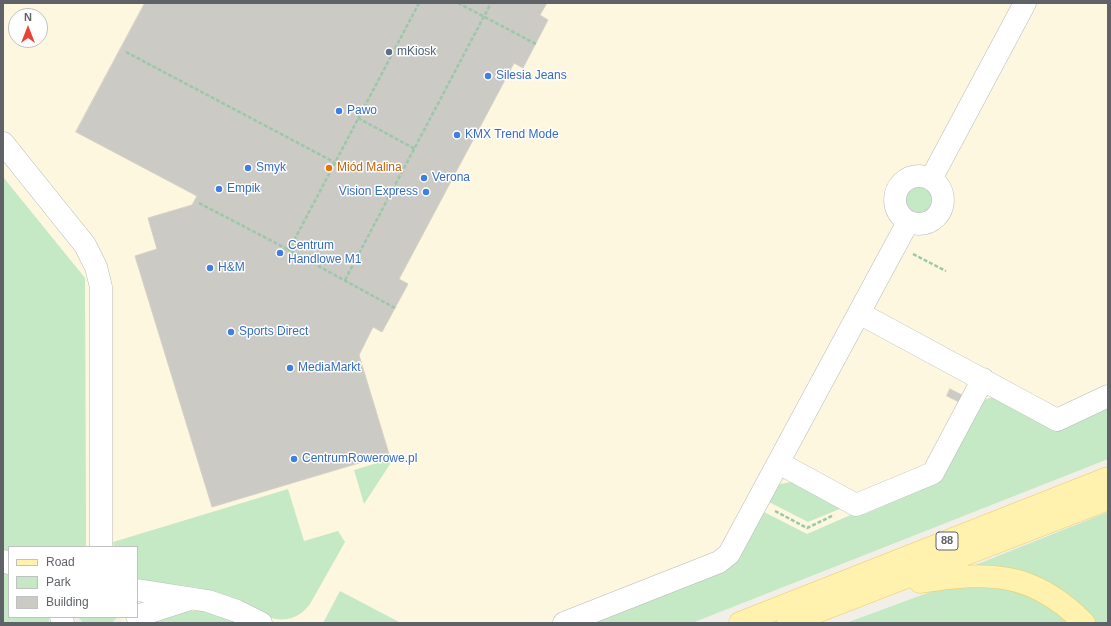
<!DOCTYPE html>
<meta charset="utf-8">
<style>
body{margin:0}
#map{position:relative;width:1111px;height:626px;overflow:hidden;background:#f1efe8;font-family:Arial,sans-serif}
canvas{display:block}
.frame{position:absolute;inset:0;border:4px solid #5f6368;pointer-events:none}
.legend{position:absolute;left:8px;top:546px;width:130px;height:72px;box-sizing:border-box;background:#fff;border:1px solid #bfc1c3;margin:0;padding:5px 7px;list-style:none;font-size:12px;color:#5f6368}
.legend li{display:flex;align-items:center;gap:8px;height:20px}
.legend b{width:20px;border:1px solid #bfc1c3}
.north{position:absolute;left:8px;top:8px;width:40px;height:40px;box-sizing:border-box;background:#fff;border:1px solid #bfc1c3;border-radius:50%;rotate:0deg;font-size:11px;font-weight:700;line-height:16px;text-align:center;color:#5f6368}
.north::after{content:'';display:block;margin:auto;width:14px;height:18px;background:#ea4335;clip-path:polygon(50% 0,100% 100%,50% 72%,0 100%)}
</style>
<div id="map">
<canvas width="1111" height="626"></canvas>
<div class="frame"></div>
<ul class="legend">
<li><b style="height:5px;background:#fff2af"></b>Road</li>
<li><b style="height:11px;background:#c5e8c5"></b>Park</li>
<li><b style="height:11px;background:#cccac5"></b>Building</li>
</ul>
<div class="north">N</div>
</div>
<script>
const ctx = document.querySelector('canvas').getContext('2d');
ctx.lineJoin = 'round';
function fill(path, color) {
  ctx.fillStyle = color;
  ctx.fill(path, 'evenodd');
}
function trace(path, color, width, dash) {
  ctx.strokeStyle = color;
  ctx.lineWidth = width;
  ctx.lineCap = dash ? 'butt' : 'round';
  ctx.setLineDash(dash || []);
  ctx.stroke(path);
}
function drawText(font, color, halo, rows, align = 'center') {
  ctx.font = font + ' Arial,sans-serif';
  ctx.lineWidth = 3;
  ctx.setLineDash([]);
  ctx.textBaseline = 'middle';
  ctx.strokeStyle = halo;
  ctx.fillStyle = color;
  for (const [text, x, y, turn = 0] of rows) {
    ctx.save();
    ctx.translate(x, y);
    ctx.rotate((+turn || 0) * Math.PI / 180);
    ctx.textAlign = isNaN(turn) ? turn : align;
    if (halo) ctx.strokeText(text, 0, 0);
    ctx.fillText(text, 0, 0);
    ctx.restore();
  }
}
fill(new Path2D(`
 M3 3H1108V407L865 514H853L807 534 764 512 741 555 731 567 594 623H125L118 617H137V547H86L85 278 3 177ZM16 16H40V40H16Z`), '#fef7e0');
fill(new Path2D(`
 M3 177 85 278 86 547H9V617H49V623H3Z
 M906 200a13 13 0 1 1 26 0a13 13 0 1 1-26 0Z
 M993 397 1051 426 1108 407V459L692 623H594L731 567 741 555 764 512 807 534 853 514H865L936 483 982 404 986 399Z
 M394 458 364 504 354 470Z
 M791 482 796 483 842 508 808 522 769 502 780 484Z
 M288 489 304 541 338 531 345 542 310 604C301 616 290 621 275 619 259 615 244 602 228 596 200 585 167 584 137 580V547H114L113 542Z
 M1108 512V623H1096L1091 618 973 566Z
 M1004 586 1042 598 1073 623H846L941 588Z
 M340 591 401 623H323Z
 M191 611H211L239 623H149L176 614Z
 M78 617H117L112 623H83Z`), '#c5e8c5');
const building = new Path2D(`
 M145 3H547L540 15 548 20 523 68 514 63 399 279 408 284 382 332 373 327 359 355 389 454 212 507 135 256 157 249 148 218 192 205 197 196 76 132Z
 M950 389 962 395 959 402 947 396Z`);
fill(building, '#cccac5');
trace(building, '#d6d1c6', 1);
const minor = new Path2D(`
 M3 143 85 245 96 267 101 287V547
 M895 200a24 24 0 1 1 48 0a24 24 0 1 1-48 0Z
 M931 179 1025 3
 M859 313 1057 420 1108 396
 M779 463 856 505 933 473 983 379
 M3 561 9 563
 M137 590 208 601 237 611 261 623
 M137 616 187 600
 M61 617 63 623
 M564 623 719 562 729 554 908 222`);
const major = new Path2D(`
 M920 582C988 571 1033 571 1084 623
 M740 623 1108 478
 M788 623 1108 499`);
trace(minor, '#b5b8bc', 23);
trace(major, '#f2c960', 23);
trace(new Path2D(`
 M458 3 536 44
 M126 52 334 162
 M358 118 415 149
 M199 203 289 250
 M913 254 946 271
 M345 280 491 3
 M395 308 289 250 419 3
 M775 511 807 528 834 515`), '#9cc7a9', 2.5, [4, 2]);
trace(minor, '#fff', 22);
trace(major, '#fff2af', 22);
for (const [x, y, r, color] of [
 [389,52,4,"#5c6f8a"],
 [488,76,4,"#3f7fe0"],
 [339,111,4,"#3f7fe0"],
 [457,135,4,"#3f7fe0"],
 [248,168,4,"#3f7fe0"],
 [329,168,4,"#e8710a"],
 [424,178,4,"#3f7fe0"],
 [219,189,4,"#3f7fe0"],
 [426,192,4,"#3f7fe0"],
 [280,253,4,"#3f7fe0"],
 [210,268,4,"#3f7fe0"],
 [231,332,4,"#3f7fe0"],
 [290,368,4,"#3f7fe0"],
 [294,459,4,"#3f7fe0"]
]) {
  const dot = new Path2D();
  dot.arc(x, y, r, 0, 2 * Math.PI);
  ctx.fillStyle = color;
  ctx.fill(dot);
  trace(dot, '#fff', 1.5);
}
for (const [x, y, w] of [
 [947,541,22]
]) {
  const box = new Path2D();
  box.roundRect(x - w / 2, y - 9, w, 18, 3);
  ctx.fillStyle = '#fff';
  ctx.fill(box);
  trace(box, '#5f6368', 1);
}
drawText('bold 11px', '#5f6368', null, [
 ["88",947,541]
]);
drawText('12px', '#4e5e75', '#fff', [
 ["mKiosk",397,52]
], 'left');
drawText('12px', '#366cbe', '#fff', [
 ["Silesia Jeans",496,76],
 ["Pawo",347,111],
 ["KMX Trend Mode",465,135],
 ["Smyk",256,168],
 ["Verona",432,178],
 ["Empik",227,189],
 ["Vision Express",418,192,"right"],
 ["Centrum",288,246],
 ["Handlowe M1",288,260],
 ["H&M",218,268],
 ["Sports Direct",239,332],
 ["MediaMarkt",298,368],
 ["CentrumRowerowe.pl",302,459]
], 'left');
drawText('12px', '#c56008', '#fff', [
 ["Miód Malina",337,168]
], 'left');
</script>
